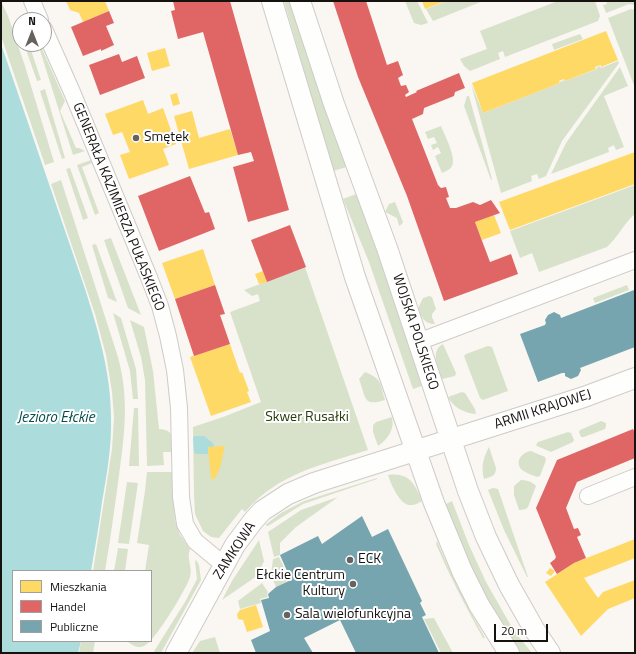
<!DOCTYPE html>
<meta charset="utf-8">
<style>
body{margin:0}
#map{position:relative;width:636px;height:654px;overflow:hidden;background:#faf6f2;font-family:"Titillium Web",sans-serif}
canvas{display:block}
.frame{position:absolute;inset:0;border:2px solid #151210;pointer-events:none}
.legend{position:absolute;left:12px;top:570px;width:140px;height:72px;box-sizing:border-box;background:#fff;border:1px solid #a1a09f;margin:0;padding:5px 7px;list-style:none;font-size:12px;color:#151210}
.legend li{display:flex;align-items:center;gap:8px;height:20px}
.legend b{width:20px;border:1px solid #a1a09f}
.north{position:absolute;left:12px;top:12px;width:40px;height:40px;box-sizing:border-box;background:#fff;border:1px solid #a1a09f;border-radius:50%;rotate:0deg;font-size:11px;font-weight:700;line-height:16px;text-align:center;color:#151210}
.north::after{content:'';display:block;margin:auto;width:14px;height:18px;background:#65625f;clip-path:polygon(50% 0,100% 100%,50% 72%,0 100%)}
.scale{position:absolute;left:494px;top:624px;width:54px;height:18px;box-sizing:border-box;border:2px solid #151210;border-top:0;padding-left:5px;font-size:12px;line-height:14px;white-space:nowrap;color:#151210;-webkit-text-stroke:3px #fff;paint-order:stroke}
</style>
<div id="map">
<canvas width="636" height="654"></canvas>
<div class="frame"></div>
<ul class="legend">
<li><b style="height:11px;background:#ffd966"></b>Mieszkania</li>
<li><b style="height:11px;background:#e06666"></b>Handel</li>
<li><b style="height:11px;background:#76a5af"></b>Publiczne</li>
</ul>
<div class="north">N</div>
<div class="scale">20 m</div>
</div>
<script>
const ctx = document.querySelector('canvas').getContext('2d');
ctx.lineJoin = 'round';
function fill(path, color) {
  ctx.fillStyle = color;
  ctx.fill(path, 'evenodd');
}
function trace(path, color, width, dash) {
  ctx.strokeStyle = color;
  ctx.lineWidth = width;
  ctx.lineCap = dash ? 'butt' : 'round';
  ctx.setLineDash(dash || []);
  ctx.stroke(path);
}
function drawText(font, color, halo, rows, align = 'center') {
  ctx.font = font + ' "Titillium Web",sans-serif';
  ctx.lineWidth = 4;
  ctx.setLineDash([]);
  ctx.textBaseline = 'middle';
  ctx.strokeStyle = halo;
  ctx.fillStyle = color;
  for (const [text, x, y, turn = 0] of rows) {
    ctx.save();
    ctx.translate(x, y);
    ctx.rotate((+turn || 0) * Math.PI / 180);
    ctx.textAlign = isNaN(turn) ? turn : align;
    if (halo) ctx.strokeText(text, 0, 0);
    ctx.fillText(text, 0, 0);
    ctx.restore();
  }
}
fill(new Path2D(`
 M1 1 8 16 25 66 54 162 45 165 1 36Z
 M284 1H290L312 68 347 167 333 171Z
 M405 1H417L428 23 421 25 414 23Z
 M447 1H483L433 21 426 9Z
 M558 1H595L600 16 598 21 505 57 503 51 498 53 500 59 470 71 464 66 460 59 487 49 480 31Z
 M606 1H635V5L629 4 606 13 603 5 607 4Z
 M631 9 635 10V88L608 18Z
 M580 34 583 39 554 50 552 44Z
 M24 44H29L41 80 37 81Z
 M38 44H40L65 101 60 111 76 148H79L85 151 73 155Z
 M618 61 619 63 562 141 546 176 539 179 537 174 531 176 532 181 501 193 471 84 483 113 560 83V82L564 80 565 81 597 69 596 68 600 66 601 68Z
 M620 67 628 86 604 96 624 147 616 150 614 145 608 148 609 152 551 174 566 143Z
 M45 89 65 158 62 159 40 91Z
 M467 96H469L492 179 491 180 464 106Z
 M441 126C444 134 457 158 452 166 450 170 446 171 442 173L435 156 441 153 438 147 433 150 431 145 437 143 434 137 428 139 425 132Z
 M91 160 92 163 82 167 99 213 95 215 77 165Z
 M70 168 88 218 83 220 66 169Z
 M61 180 118 357C130 401 124 438 118 483 114 512 110 542 105 571H93L112 449 114 417 112 392 106 355 95 314 51 184Z
 M635 185V214C624 223 618 237 607 247L539 272 532 253 520 258 510 231Z
 M356 194 378 254 422 386 413 389 369 262 343 199Z
 M395 202 403 222 402 224 399 226 397 218 385 212 389 204Z
 M111 238 141 315 128 308 104 240Z
 M96 244 117 302 108 298 92 245Z
 M305 267 368 450C321 465 279 473 245 512L242 509 219 538 211 537 203 531 195 514 194 495 193 427 223 417 261 402 230 312 260 301 258 294 252 296 244 290Z
 M627 285 629 290 595 303 593 298Z
 M429 296 432 297 436 309 432 314V317L435 324C424 324 421 317 418 308L423 298Z
 M113 313 121 318 136 369 138 399H133L130 371Z
 M130 320 144 327 153 371 159 429C175 430 172 438 172 452H163L164 465 147 466 145 380 141 357Z
 M443 344 456 373 455 376 442 379C439 368 429 352 443 344Z
 M488 346 492 347 508 391 483 400 480 398 464 356 466 354Z
 M365 372C382 379 380 383 385 400 363 407 366 398 359 379Z
 M462 392 465 393 475 409 476 414C464 413 454 408 448 397Z
 M134 408H138L139 466H129Z
 M392 417C395 429 388 439 378 446L373 432V425L376 422Z
 M601 421 606 423V426L605 429 584 437H581L579 432 580 430Z
 M568 432 571 433 574 440 573 442 551 452 537 446 536 445 538 442Z
 M489 447 496 468C496 476 491 477 484 479 481 467 483 458 489 447Z
 M531 451 545 457 546 460 540 476 537 477C532 475 526 473 522 470 514 462 522 452 531 451Z
 M147 472H173L175 521 180 535 190 549C186 559 193 567 190 577 187 588 154 643 144 646 138 649 132 645 127 641H151V571H145L149 545 137 543 145 491Z
 M388 475C409 472 415 484 422 501 419 503 415 505 412 505 400 507 391 484 388 475Z
 M377 478V479L303 504 268 526 265 525 281 513 304 501Z
 M521 480C526 480 533 482 536 486L528 507 526 509 521 510H519L514 495V486Z
 M127 482 138 483 129 544 118 543Z
 M493 488 498 489 528 577H527L504 530 488 490Z
 M338 497 296 527 280 543V555L274 557 268 532 301 510Z
 M452 501 469 545 486 582 514 631 532 653H521C507 632 493 610 481 587 466 560 456 532 446 504Z
 M259 540 264 561 257 576 222 600 232 581Z
 M437 541C451 575 467 606 485 638H483C466 607 450 577 436 544Z
 M118 548 128 549 125 571H114Z
 M279 557 290 580 276 587 271 575 273 559Z
 M196 560 199 565 201 580 161 653H153L185 602 197 579 195 561Z
 M262 583 268 592 267 594 268 597 260 599 261 603 240 609 238 601Z
 M434 618 453 653H441L424 619Z
 M215 637 220 653H192L200 641Z
 M81 641H95L93 653H79Z`), '#d8e2cb');
fill(new Path2D(`
 M1 44 85 289C98 330 111 373 111 417 112 445 107 474 102 502 99 525 95 548 91 571H13V641H81L78 653H1Z
 M194 436H204L213 443 214 447H208V454H196L194 452 193 438Z`), '#acdddc');
fill(new Path2D(`
 M66 1H105L109 11 83 22 79 13 70 10Z
 M422 1H446L425 9Z
 M606 31 618 60 601 67V65L595 67 596 69 565 81 564 79 559 81 560 83 483 113 472 83Z
 M165 48 170 66 152 71 147 53Z
 M177 93 180 104 173 106 170 95Z
 M143 100 148 114 163 108 176 144 163 149 169 165 129 179 120 155 130 152 122 132 113 135 105 114Z
 M192 111 199 138 230 129 238 155 189 169 174 116Z
 M635 152V184L510 230 499 202Z
 M494 215 501 233 482 240 475 222Z
 M203 249 215 285 175 299 162 263Z
 M263 271 267 282 259 284 255 274Z
 M230 344 240 373 242 372 249 391 247 392 251 402 211 416 190 357Z
 M225 446 220 468 215 479H211L208 447Z
 M635 539V558L584 578 598 598 603 592 635 580V598L608 609 581 636 545 582 574 563Z
 M550 568 555 571 551 576 546 573Z
 M256 605 263 627 247 632 243 620 238 619 237 614 240 610Z`), '#ffd966');
fill(new Path2D(`
 M173 1H230L289 210 248 222 233 167 254 161 251 152 238 155 203 32 178 39 171 11 175 10Z
 M333 1H366L387 65 398 61 403 75 398 78 401 86 406 85 409 92 405 95 406 97 417 92 416 91 459 73 465 88 455 92 454 96 424 108 423 114 412 119 438 185 441 188 446 187 449 197 446 198 450 208H456L473 202 480 205 491 200 500 213 475 222 490 262 511 254 518 274 444 301 407 196 358 77Z
 M109 11 114 23 106 26 114 45 101 51V49L83 56 71 27Z
 M119 54 122 62 137 56 145 78 100 95 89 65Z
 M190 176 205 213 209 212 215 229 159 251 138 196Z
 M290 225 306 267 267 282 251 240Z
 M215 285 225 314 220 315 230 344 194 356 175 299Z
 M633 429 635 433V458L577 482 566 508 574 529 578 528 581 535 577 537 586 558 574 563 557 574 550 563 555 559 556 557 536 508 557 460Z`), '#e06666');
fill(new Path2D(`
 M634 290 635 294V347L580 368 581 370 578 376 571 379 565 376V373H562L538 382 520 334 545 325 546 323 545 320 548 315 554 312 560 315 561 318Z
 M362 516 372 537 388 529 422 601 420 603 426 615 422 617 439 653H356L340 620 304 638 313 653H256L251 640 270 631 261 600 269 598 268 594 276 587 291 580 280 555 318 536 322 544Z`), '#76a5af');
const minor = new Path2D(`
 M32 1 40 20
 M44 29 72 92 148 275 160 306 168 336 175 370 179 408 181 497 185 524 195 541 224 565
 M418 342 635 260
 M588 496 635 477`);
const tertiary = new Path2D(`
 M272 1 355 277 434 503 462 571 479 605 509 653
 M300 1 334 104 387 248 468 491 486 537 509 585 534 629 550 653
 M176 653 235 545 253 521 262 511 288 494 314 483 584 397 635 378`);
trace(minor, '#cecbc8', 18);
trace(tertiary, '#cecbc8', 22);
trace(minor, '#fefefd', 16);
trace(tertiary, '#fefefd', 20);
for (const [x, y, r, color] of [
 [136,138,4,"#65625f"],
 [350,560,4,"#65625f"],
 [353,584,4,"#65625f"],
 [287,615,4,"#65625f"]
]) {
  const dot = new Path2D();
  dot.arc(x, y, r, 0, 2 * Math.PI);
  ctx.fillStyle = color;
  ctx.fill(dot);
  trace(dot, '#fff', 1.5);
}
drawText('14px', '#151210', '#fff', [
 ["Smętek",144,138],
 ["ECK",358,560],
 ["Ełckie Centrum",345,576,"right"],
 ["Kultury",345,592,"right"],
 ["Sala wielofunkcyjna",295,615]
], 'left');
drawText('14px', '#151210', '#fff', [
 ["GENERAŁA KAZIMIERZA PUŁASKIEGO",118,207,68],
 ["WOJSKA POLSKIEGO",415,332,72],
 ["ARMII KRAJOWEJ",543,410,-18],
 ["ZAMKOWA",235,551,-57]
]);
drawText('14px', '#253d08', '#fff', [
 ["Skwer Rusałki",307,418]
]);
drawText('italic 15px', '#084c4c', '#fff', [
 ["Jezioro Ełckie",56,418]
]);
</script>
